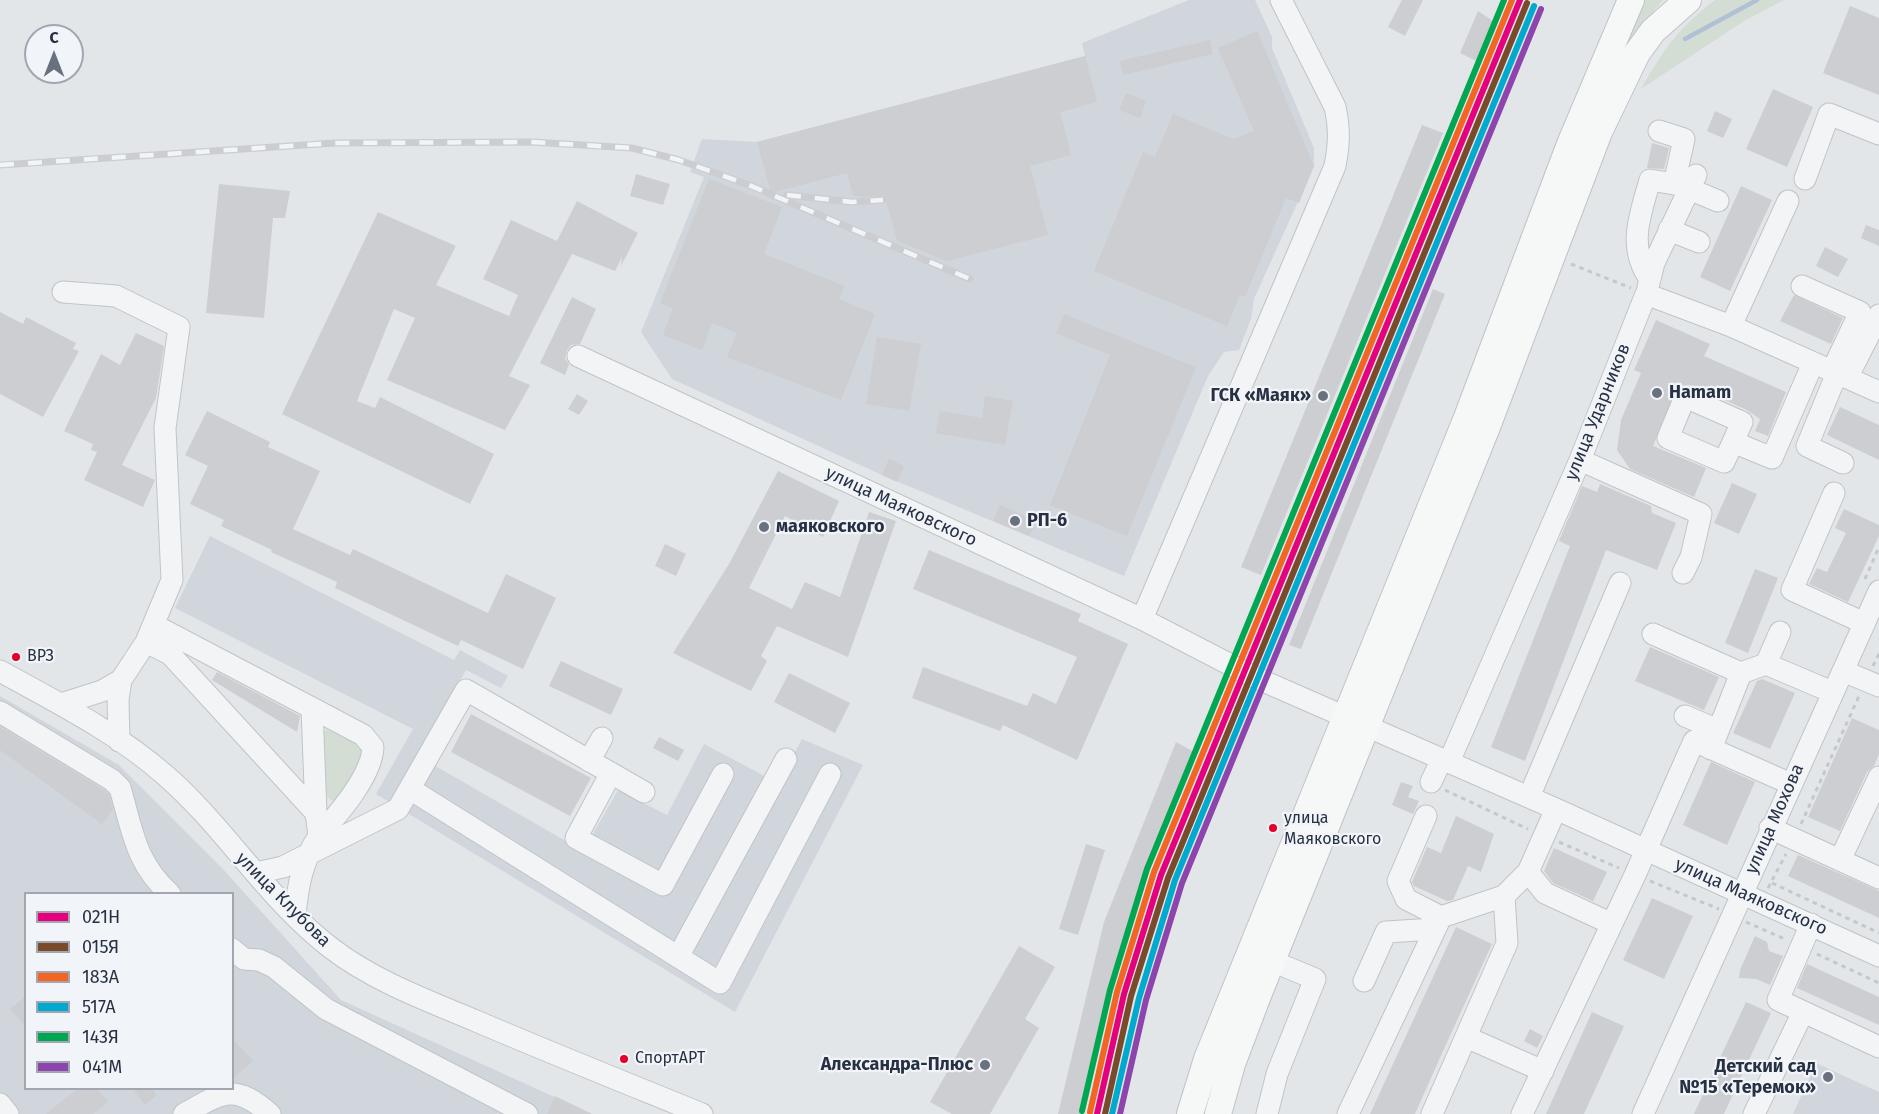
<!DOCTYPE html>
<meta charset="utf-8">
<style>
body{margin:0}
#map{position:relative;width:1879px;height:1114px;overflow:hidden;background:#e3e6e9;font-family:"Fira Sans",sans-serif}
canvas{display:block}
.legend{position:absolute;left:24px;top:892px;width:210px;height:198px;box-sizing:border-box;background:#f1f4f8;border:2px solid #a1a6b0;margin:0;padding:8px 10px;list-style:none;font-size:18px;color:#283144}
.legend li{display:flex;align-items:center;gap:12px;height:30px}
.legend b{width:30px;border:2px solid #a1a6b0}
.north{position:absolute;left:24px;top:24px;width:60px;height:60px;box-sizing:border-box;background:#f1f4f8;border:2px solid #a1a6b0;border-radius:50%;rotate:0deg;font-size:16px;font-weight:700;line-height:24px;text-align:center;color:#283144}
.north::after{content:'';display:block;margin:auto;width:21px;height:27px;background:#69707e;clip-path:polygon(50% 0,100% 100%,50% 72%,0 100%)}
</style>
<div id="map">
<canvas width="1879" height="1114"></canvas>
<ul class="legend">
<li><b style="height:8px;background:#e5007d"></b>021Н</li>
<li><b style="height:8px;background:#7a4b2a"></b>015Я</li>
<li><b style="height:8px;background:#f26522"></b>183А</li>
<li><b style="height:8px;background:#00a9ce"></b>517А</li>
<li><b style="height:8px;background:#00a651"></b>143Я</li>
<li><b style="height:8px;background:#8e44ad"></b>041М</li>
</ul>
<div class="north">С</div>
</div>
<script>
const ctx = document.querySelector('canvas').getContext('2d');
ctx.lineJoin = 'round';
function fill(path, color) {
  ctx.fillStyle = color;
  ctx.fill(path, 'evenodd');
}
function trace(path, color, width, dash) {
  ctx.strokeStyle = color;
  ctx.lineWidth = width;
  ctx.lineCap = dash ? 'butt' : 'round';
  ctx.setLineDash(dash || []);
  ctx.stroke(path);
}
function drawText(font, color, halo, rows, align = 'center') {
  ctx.font = font + ' "Fira Sans",sans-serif';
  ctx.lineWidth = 4.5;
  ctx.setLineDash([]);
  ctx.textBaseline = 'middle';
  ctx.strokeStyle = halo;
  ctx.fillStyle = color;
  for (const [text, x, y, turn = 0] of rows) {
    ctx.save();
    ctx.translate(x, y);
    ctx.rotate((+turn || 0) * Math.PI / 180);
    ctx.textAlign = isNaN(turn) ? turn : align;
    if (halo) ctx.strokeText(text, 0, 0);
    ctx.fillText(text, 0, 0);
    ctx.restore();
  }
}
fill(new Path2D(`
 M1189 0H1255L1272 37V48L1314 148V166L1254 299 1251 319 1239 350 1224 352 1208 376 1124 576 882 475 672 379 641 332 704 177 690 172 702 139 757 142 1085 56 1082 43Z
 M210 536 454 660 460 650 508 676 501 688 466 670 418 756 583 851 618 790 667 815 704 744 778 783 802 739 863 765 735 1012 376 794 413 729 175 608Z
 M0 696 119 765 222 868 341 1000 592 1114H0ZM26 894H232V1088H26Z
 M1816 1063 1879 1092V1114H1793Z`), '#d1d5dc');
fill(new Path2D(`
 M1640 0H1663L1637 31 1615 64Z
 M1715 0H1784L1744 21 1641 89C1663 50 1679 27 1715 0Z
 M326 729 359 745 363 750 364 761 335 802 324 795 321 737Z`), '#d3ddd4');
trace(new Path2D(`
 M1685 39 1757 0`), '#b0c1d5', 4.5);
fill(new Path2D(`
 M1402 0H1423L1405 36 1388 27Z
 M1850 6 1879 18V95L1823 73Z
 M1478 11 1493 21 1476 61 1460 53Z
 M1257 31 1314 166 1299 203 1286 198 1245 297 1240 295 1227 326 1094 271 1143 152 1155 157 1173 114 1234 139 1254 131 1218 48Z
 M1210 40 1213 54 1123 75 1120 61Z
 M1085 56 1097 102 1060 112 1071 155 1030 166 1048 235 947 261 897 241 885 197 853 196 847 173 771 193 757 142Z
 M1773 89 1813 107 1787 167 1746 149Z
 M1126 93 1146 101 1140 118 1119 110Z
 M1715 111 1732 119 1723 138 1707 131Z
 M1422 125 1443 133 1261 575 1241 567Z
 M1652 143 1669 148 1664 169 1647 168Z
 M636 174 670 184 663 205 630 196Z
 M709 179 782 207 764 254 844 286 839 299 875 314 841 400 727 357 737 333 712 323 702 350 663 335 673 308 660 303Z
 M219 184 290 191 285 218H273L264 318 206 313Z
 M1741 186 1772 200 1730 291 1700 277Z
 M577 201 638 233 621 266 622 257 615 271 572 254 509 376 530 385 505 430 387 380 415 318 394 309 357 401 375 408 380 397 494 454 470 504 282 414 378 212 456 246 436 285 509 316 518 295 483 279 511 220 557 241Z
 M1866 225 1879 230V246L1861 238Z
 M1825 247 1848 259 1838 277 1816 266Z
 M1433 289 1445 294 1301 649 1289 645Z
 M1794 295 1843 318 1831 344 1780 321Z
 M572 297 596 309 580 344 571 345 567 350 565 358 569 365 565 375 540 363Z
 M0 312 23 324 26 317 76 343 73 349 79 351 43 417 0 394Z
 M1064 314 1196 367 1127 536 1050 505 1110 355 1056 333Z
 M1656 320 1710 344 1704 356 1786 392 1768 436 1755 431 1760 419 1747 410 1690 385H1680L1677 387 1653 446 1706 468 1694 497 1630 469 1617 450 1621 420 1641 373 1634 370Z
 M136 333 164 346 156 398 122 465 155 480 143 507 84 480 97 452 91 450 93 444 64 431 101 354 120 365Z
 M877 337 921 344 909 411 866 404Z
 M577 394 588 401 579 415 568 409Z
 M985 396 1013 401 1005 445 936 433 940 411 982 418Z
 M1840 407 1879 425V460L1827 435Z
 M207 411 270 442 268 447 320 471 293 529 350 555 353 549 488 613 506 574 556 598 523 669 461 640 458 646 335 588 337 582 271 552 272 550 221 526 224 520 190 504 208 466 185 455Z
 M889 459 904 466 897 482 882 475Z
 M778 471 839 501 823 537 785 516 749 588 792 609 805 582 840 597 869 512 896 521 848 657 777 626 761 656 767 661 751 691 673 653 729 564Z
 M1732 483 1757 494 1739 534 1714 523Z
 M1600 484 1651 506 1652 513 1676 523 1657 570 1606 550 1525 761 1491 747 1570 546 1559 541 1582 486 1597 492Z
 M1000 505 1036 521 1029 536 993 521Z
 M1844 509 1879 525V536L1848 602 1809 584 1817 568 1827 572 1846 533 1835 528Z
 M665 544 686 554 676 576 655 566Z
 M929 550 1081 614 1078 621 1128 644 1077 760 1003 725 1000 731 912 698 923 667 1027 706 1033 693 1056 704 1077 657 913 589Z
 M1755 569 1778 578 1748 653 1725 643Z
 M1650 647 1719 677 1704 710 1635 681Z
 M561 661 623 689 611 715 549 686Z
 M217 672 300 716 297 732 212 680Z
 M789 673 850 703 835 733 774 702Z
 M1762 679 1795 693 1770 749 1733 733 1757 681Z
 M471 714 591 778 570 816 451 752Z
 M1852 718 1879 730V754L1874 766 1867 772 1840 831 1808 817Z
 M0 727 104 790 109 795 113 809 102 824 0 750Z
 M659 737 684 750 678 761 653 748Z
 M1176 742 1196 753 1126 930 1080 1114H1058L1104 922Z
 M1711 762 1755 782 1727 845 1683 825Z
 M1401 782 1413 786 1408 797 1419 801 1413 814 1392 805Z
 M1456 816 1494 834 1481 872 1468 866 1453 900 1447 901 1414 886 1412 882 1427 847 1441 853Z
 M1086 844 1105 850 1078 935 1059 929Z
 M1554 848 1607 872 1593 901 1553 883 1544 871Z
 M1798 855 1879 891V918L1788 876Z
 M1652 898 1693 916 1664 979 1623 960Z
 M1456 927 1492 944 1439 1060 1415 1114H1370Z
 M1755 936 1767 942 1769 951 1783 956 1770 985 1756 979 1739 978 1740 970Z
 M1019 946 1055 967 1025 1019 1039 1028 990 1114H952L930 1102Z
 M1807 964 1879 997V1025L1797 988Z
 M26 996V1027L10 1009Z
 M1746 1002 1771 1013 1733 1094 1724 1114H1694Z
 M1592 1012 1624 1026 1584 1114H1546Z
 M1530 1029 1543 1036 1537 1048 1524 1041Z
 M232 1038 253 1061 232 1079Z
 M77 1089H97L108 1102 93 1114H46Z
 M133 1089H152L157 1095 145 1105Z
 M555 1096 592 1114H547Z`), '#ccced1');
const minor = new Path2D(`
 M1805 179 1829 114 1879 134
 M1689 189 1718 201
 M1669 230 1699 242
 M1650 279C1627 247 1640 215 1650 180L1674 184 1684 139 1659 131
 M1802 286 1860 312 1832 371
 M1648 287 1654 263 1696 175
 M63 292 116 296 179 327 165 428 172 580 146 642 121 680 118 700 119 741
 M1731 326 1788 201
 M578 356 1142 619 1254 677 1556 809 1879 956
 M1837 373 1807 446 1843 463
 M1847 378 1879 315
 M1733 442 1724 462 1668 438 1685 397 1742 422 1733 442 1772 458 1813 363
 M1580 460 1701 514 1691 557 1683 573
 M1834 493 1792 590 1864 623
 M1142 619 1335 166C1339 145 1340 129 1335 107L1281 0
 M154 625 312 708 316 813
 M1653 634 1741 673
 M146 642 170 654 316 813 319 836C302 861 298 885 295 915
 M1766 664 1780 632
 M0 671C56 702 116 732 165 775 225 827 267 899 331 948 374 981 426 1000 476 1021 551 1053 626 1083 702 1114
 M1843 671 1879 686
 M61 704 102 691 121 680
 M312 708 363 735 373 747C372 776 338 814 319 836
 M0 712 112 780 120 788C133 832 135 862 170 894
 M1685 716 1718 730
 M1711 749 1741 673 1766 664 1832 692
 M589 761 602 738
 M1449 762 1580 460 1646 294 1731 326 1879 392
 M611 773 576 838 663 885 723 774
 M1431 782 1442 759
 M410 789 720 983 830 774
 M1529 797 1620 583
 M1426 816 1398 881 1406 899 1441 917
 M1770 828 1879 878
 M1840 860 1879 777
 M1528 872 1545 893 1612 924
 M256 873 283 867 398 809 466 690 644 792
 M1811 924 1778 1000 1879 1047
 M232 949 244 959 259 960 274 967 326 1009 527 1114
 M678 957 786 759
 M1364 981 1386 932 1435 929
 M1466 1037 1543 1071
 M0 1104 8 1114
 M184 1114C222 1093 234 1082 270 1114
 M1267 1114 1277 1074 1315 979 1272 961
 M1348 1114 1441 917 1504 896
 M1432 1114 1507 943 1504 896 1528 872 1556 809
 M1522 1114 1635 875 1694 741 1791 784
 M1643 1114 1879 591
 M1754 1114 1803 1012`);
const major = new Path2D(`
 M1190 1114 1207 1059 1466 420 1570 144 1631 0
 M1218 1114 1232 1064 1257 998 1487 427 1599 132 1637 53 1653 31 1688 0`);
trace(minor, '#c1c4c7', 23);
trace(major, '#c0c3c7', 28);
trace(new Path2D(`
 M1571 264 1631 288
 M1865 579 1879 547
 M1873 666 1879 654
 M1445 790 1528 829
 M1801 824 1859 696
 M1559 842 1619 868
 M1650 881 1719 909
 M1772 883 1879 933
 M1768 888 1786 854
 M1746 922 1787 940
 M1817 954 1879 983`), '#c4c7cc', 3, [4.5, 4.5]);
trace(minor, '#f3f4f5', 21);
trace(major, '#f6f7f7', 26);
const rail = new Path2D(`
 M0 165 335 143 532 142 632 148 679 160 749 185 970 279
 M787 195 852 202 883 200`);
trace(rail, '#cccdd0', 7);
trace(rail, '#f1f4f8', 4.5, [14]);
trace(new Path2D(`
 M1097 1114 1124 994 1161 875 1520 0`), '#e5007d', 6);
trace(new Path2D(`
 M1105 1114 1131 996 1168 878 1527 3`), '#7a4b2a', 6);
trace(new Path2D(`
 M1090 1112 1117 992 1154 872 1512 0`), '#f26522', 6);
trace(new Path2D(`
 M1112 1114 1139 998 1175 880 1534 6`), '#00a9ce', 6);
trace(new Path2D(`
 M1082 1111 1110 990 1147 869 1504 0`), '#00a651', 6);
trace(new Path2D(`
 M1120 1114 1146 1000 1182 883 1541 9`), '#8e44ad', 6);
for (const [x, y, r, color] of [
 [1657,393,6,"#69707e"],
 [1323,396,6,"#69707e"],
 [1015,521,6,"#69707e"],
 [764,527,6,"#69707e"],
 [16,657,5,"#e4002b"],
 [1273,828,5,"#e4002b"],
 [624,1059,5,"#e4002b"],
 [985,1065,6,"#69707e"],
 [1828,1077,6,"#69707e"]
]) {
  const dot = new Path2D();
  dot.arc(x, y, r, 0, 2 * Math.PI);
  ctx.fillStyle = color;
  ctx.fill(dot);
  trace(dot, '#f1f4f8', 2);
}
drawText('16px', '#283144', '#f1f4f8', [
 ["ВРЗ",27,657],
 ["улица",1284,819],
 ["Маяковского",1284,840],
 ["СпортАРТ",635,1059]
], 'left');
drawText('bold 18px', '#283144', '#f1f4f8', [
 ["Hamam",1669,393],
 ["ГСК «Маяк»",1311,396,"right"],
 ["РП-6",1027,521],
 ["маяковского",776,527],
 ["Александра-Плюс",973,1065,"right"],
 ["Детский сад",1816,1067,"right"],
 ["№15 «Теремок»",1816,1088,"right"]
], 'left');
drawText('18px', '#283144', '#f1f4f8', [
 ["улица Ударников",1598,412,-68],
 ["улица Маяковского",901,507,25],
 ["улица Мохова",1775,819,-66],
 ["улица Маяковского",1751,897,24],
 ["улица Клубова",283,900,45]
]);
</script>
